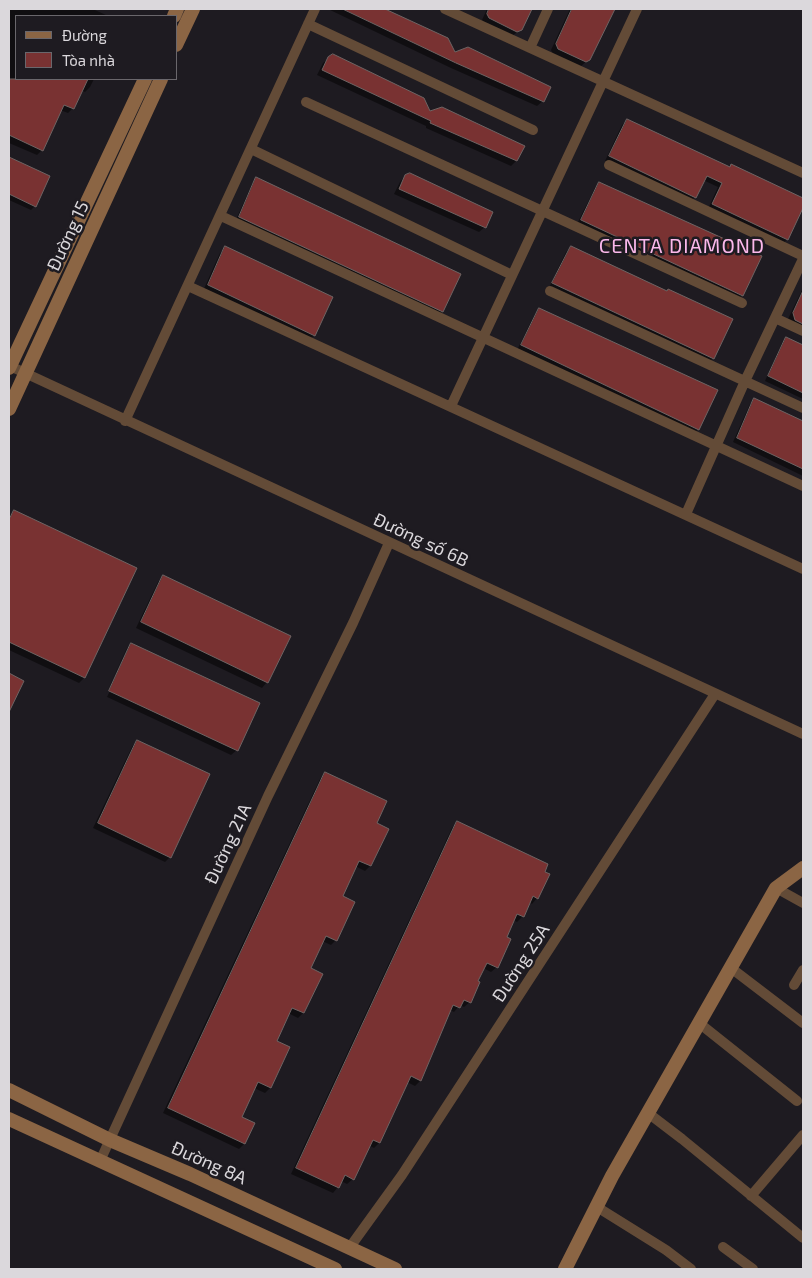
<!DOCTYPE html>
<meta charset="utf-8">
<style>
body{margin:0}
#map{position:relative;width:812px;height:1278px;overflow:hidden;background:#1e1b21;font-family:"Exo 2",sans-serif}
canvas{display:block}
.frame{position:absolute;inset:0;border:10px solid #dbd8dc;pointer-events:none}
.legend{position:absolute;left:15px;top:15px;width:162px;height:65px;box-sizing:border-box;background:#1e1b21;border:1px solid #6a676c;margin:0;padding:6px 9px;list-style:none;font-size:15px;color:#dbd8dc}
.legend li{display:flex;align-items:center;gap:10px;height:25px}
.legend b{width:25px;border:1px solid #6a676c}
</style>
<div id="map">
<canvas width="812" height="1278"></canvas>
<div class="frame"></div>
<ul class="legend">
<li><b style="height:6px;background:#8b6544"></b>Đường</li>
<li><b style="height:14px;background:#793232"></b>Tòa nhà</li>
</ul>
</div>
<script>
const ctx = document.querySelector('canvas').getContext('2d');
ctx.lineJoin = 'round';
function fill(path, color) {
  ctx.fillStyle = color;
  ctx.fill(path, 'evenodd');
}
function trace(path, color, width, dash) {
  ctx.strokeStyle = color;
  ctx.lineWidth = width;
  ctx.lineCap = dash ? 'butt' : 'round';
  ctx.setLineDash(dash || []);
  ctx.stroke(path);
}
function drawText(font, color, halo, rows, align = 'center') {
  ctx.font = font + ' "Exo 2",sans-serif';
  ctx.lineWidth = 5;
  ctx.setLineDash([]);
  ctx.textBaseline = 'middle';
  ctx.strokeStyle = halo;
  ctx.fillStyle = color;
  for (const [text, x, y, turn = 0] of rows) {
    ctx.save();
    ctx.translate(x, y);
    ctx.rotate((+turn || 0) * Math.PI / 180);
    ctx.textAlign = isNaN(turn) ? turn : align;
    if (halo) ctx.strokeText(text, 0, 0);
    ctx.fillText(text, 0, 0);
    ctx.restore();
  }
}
fill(new Path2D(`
 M9 9H95V10L108 16H16V79H94L90 87 85 92 81 90 73 108 68 113 60 110 42 150 37 155 9 143Z
 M328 9H382L447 39 454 53 543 101 537 106 451 68Z
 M487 9H531L521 29 511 37 484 23 482 20Z
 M570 9H614L589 59 580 67 553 54 551 50Z
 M329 58 430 113 516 161 511 166 426 128V126L317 75 323 63Z
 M627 120 729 168 731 165 803 199V205L787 239 783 244 708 209 718 187 703 180 695 197 691 201 605 161 622 125Z
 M9 158 48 176 35 206 31 210 9 200Z
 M405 176 485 227 479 232 394 194 400 182Z
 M257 179 442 311 437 316 235 222 252 184Z
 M600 183 742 295 737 300 577 224 595 188Z
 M226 247 314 335 309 341 203 291 220 253Z
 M571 247 667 292 732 320 713 358 708 363 549 288 566 252Z
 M803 288V332L788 319Z
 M539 309 698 429 694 434 517 350 535 314Z
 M786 338 803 346V399L765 381 782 343Z
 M755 400 803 422V476L733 442 750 404Z
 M14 511 84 678 79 683 9 650V517Z
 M163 577 267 682 262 688 136 628 158 582Z
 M131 644 237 750 231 755 105 696 126 650ZM127 649H130L107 697 105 696Z
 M137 741 170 857 165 862 93 828 132 747Z
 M326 773 375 824 387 829 370 866 365 871 355 866 341 897 336 939 320 934 335 941 331 945 322 941 309 969 303 1013 298 1018 288 1013 275 1041 289 1048 270 1088 265 1093 254 1088 241 1117 253 1123 244 1144 239 1149 163 1113 320 779Z
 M457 823 537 898 532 904 529 902 523 916 517 922 513 920 505 938 497 967 491 972 483 968 470 1002 464 1007 460 1005 454 1012 450 1010 420 1081 415 1086 407 1082 379 1143 374 1148 368 1145 353 1179 347 1184 341 1181 338 1187 333 1193 291 1174 452 828Z`), '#0007');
const building = new Path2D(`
 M343 9H385L448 38 455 52 468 47 551 87 544 102 456 63Z
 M489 9H532L522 30 517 32 489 18 487 14Z
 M572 9H615L590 60 586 62 558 49 556 44Z
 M333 54 424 98 430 111 442 107 525 146 517 161 430 123 431 121 322 70 328 57Z
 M9 79H88L74 109 64 105 43 151 9 135Z
 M627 119 730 167 731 164 803 198V208L788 240 712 204 722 183 707 176 696 198 609 156Z
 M9 157 50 176 36 207 9 194Z
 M410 173 493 212 486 228 399 189 405 175Z
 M256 177 461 274 443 312 239 217Z
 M599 182 762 256 743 296 581 220Z
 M225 246 333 297 315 336 208 285Z
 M571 246 667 291 668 289 733 319 714 359 552 283Z
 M803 291V324L795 320 793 313Z
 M539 308 718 390 699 430 521 345Z
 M786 337 803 345V393L768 376Z
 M754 398 803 421V469L737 438Z
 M14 510 137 568 85 678 9 642V520Z
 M163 575 291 636 268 683 141 622Z
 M131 643 260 703 238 751 109 691Z
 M9 673 24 681 9 712Z
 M137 740 210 774 171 858 98 823Z
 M325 772 387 801 377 823 389 829 371 866 359 861 343 896 355 902 337 941 326 936 311 968 323 974 304 1013 292 1008 277 1041 290 1047 271 1088 258 1082 242 1117 255 1123 245 1144 168 1108Z
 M457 821 548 864 545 872 550 874 538 899 533 896 524 917 517 914 507 937 511 939 498 968 487 963 478 981 480 982 471 1003 464 1000 460 1008 453 1005 421 1081 411 1076 380 1143 373 1140 354 1180 345 1175 339 1188 296 1168Z`);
fill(building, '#793232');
trace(building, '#6e6463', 1);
trace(new Path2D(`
 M445 9 803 173
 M308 24 533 130
 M530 48 548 9
 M306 102 742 303
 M251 149 512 275
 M609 165 803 256
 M221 216 803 486
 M188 286 803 569
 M550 291 803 408
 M775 318 803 331
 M10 366 803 734
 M451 406 637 9
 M125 421 315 9
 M686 514 745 381 803 259
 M776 888 803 903
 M731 968 803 1023
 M794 985 803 970
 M699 1023 797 1101
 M648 1113 682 1139 803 1238
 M100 1161 268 796 353 623 389 543
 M751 1196 803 1135
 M597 1207 666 1250 691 1269
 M350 1247 402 1175 715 694
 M723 1247 753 1269`), '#634b37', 10);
trace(new Path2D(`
 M174 16 177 9
 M176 45 193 9
 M9 368 145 79
 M9 409 161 79
 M9 1090 110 1140 190 1174 395 1269
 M9 1119 335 1269
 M565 1269 612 1176 776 888 803 868`), '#8b6544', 14);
drawText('18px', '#dbd8dc', '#1e1b21', [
 ["Đường 15",68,236,-65],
 ["Đường số 6B",421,540,25],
 ["Đường 21A",228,844,-65],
 ["Đường 25A",521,963,-57],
 ["Đường 8A",209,1163,24]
]);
ctx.letterSpacing = '1px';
drawText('20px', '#fbb8eb', '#1e1b21', [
 ["CENTA DIAMOND",682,246]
]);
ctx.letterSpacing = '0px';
</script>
